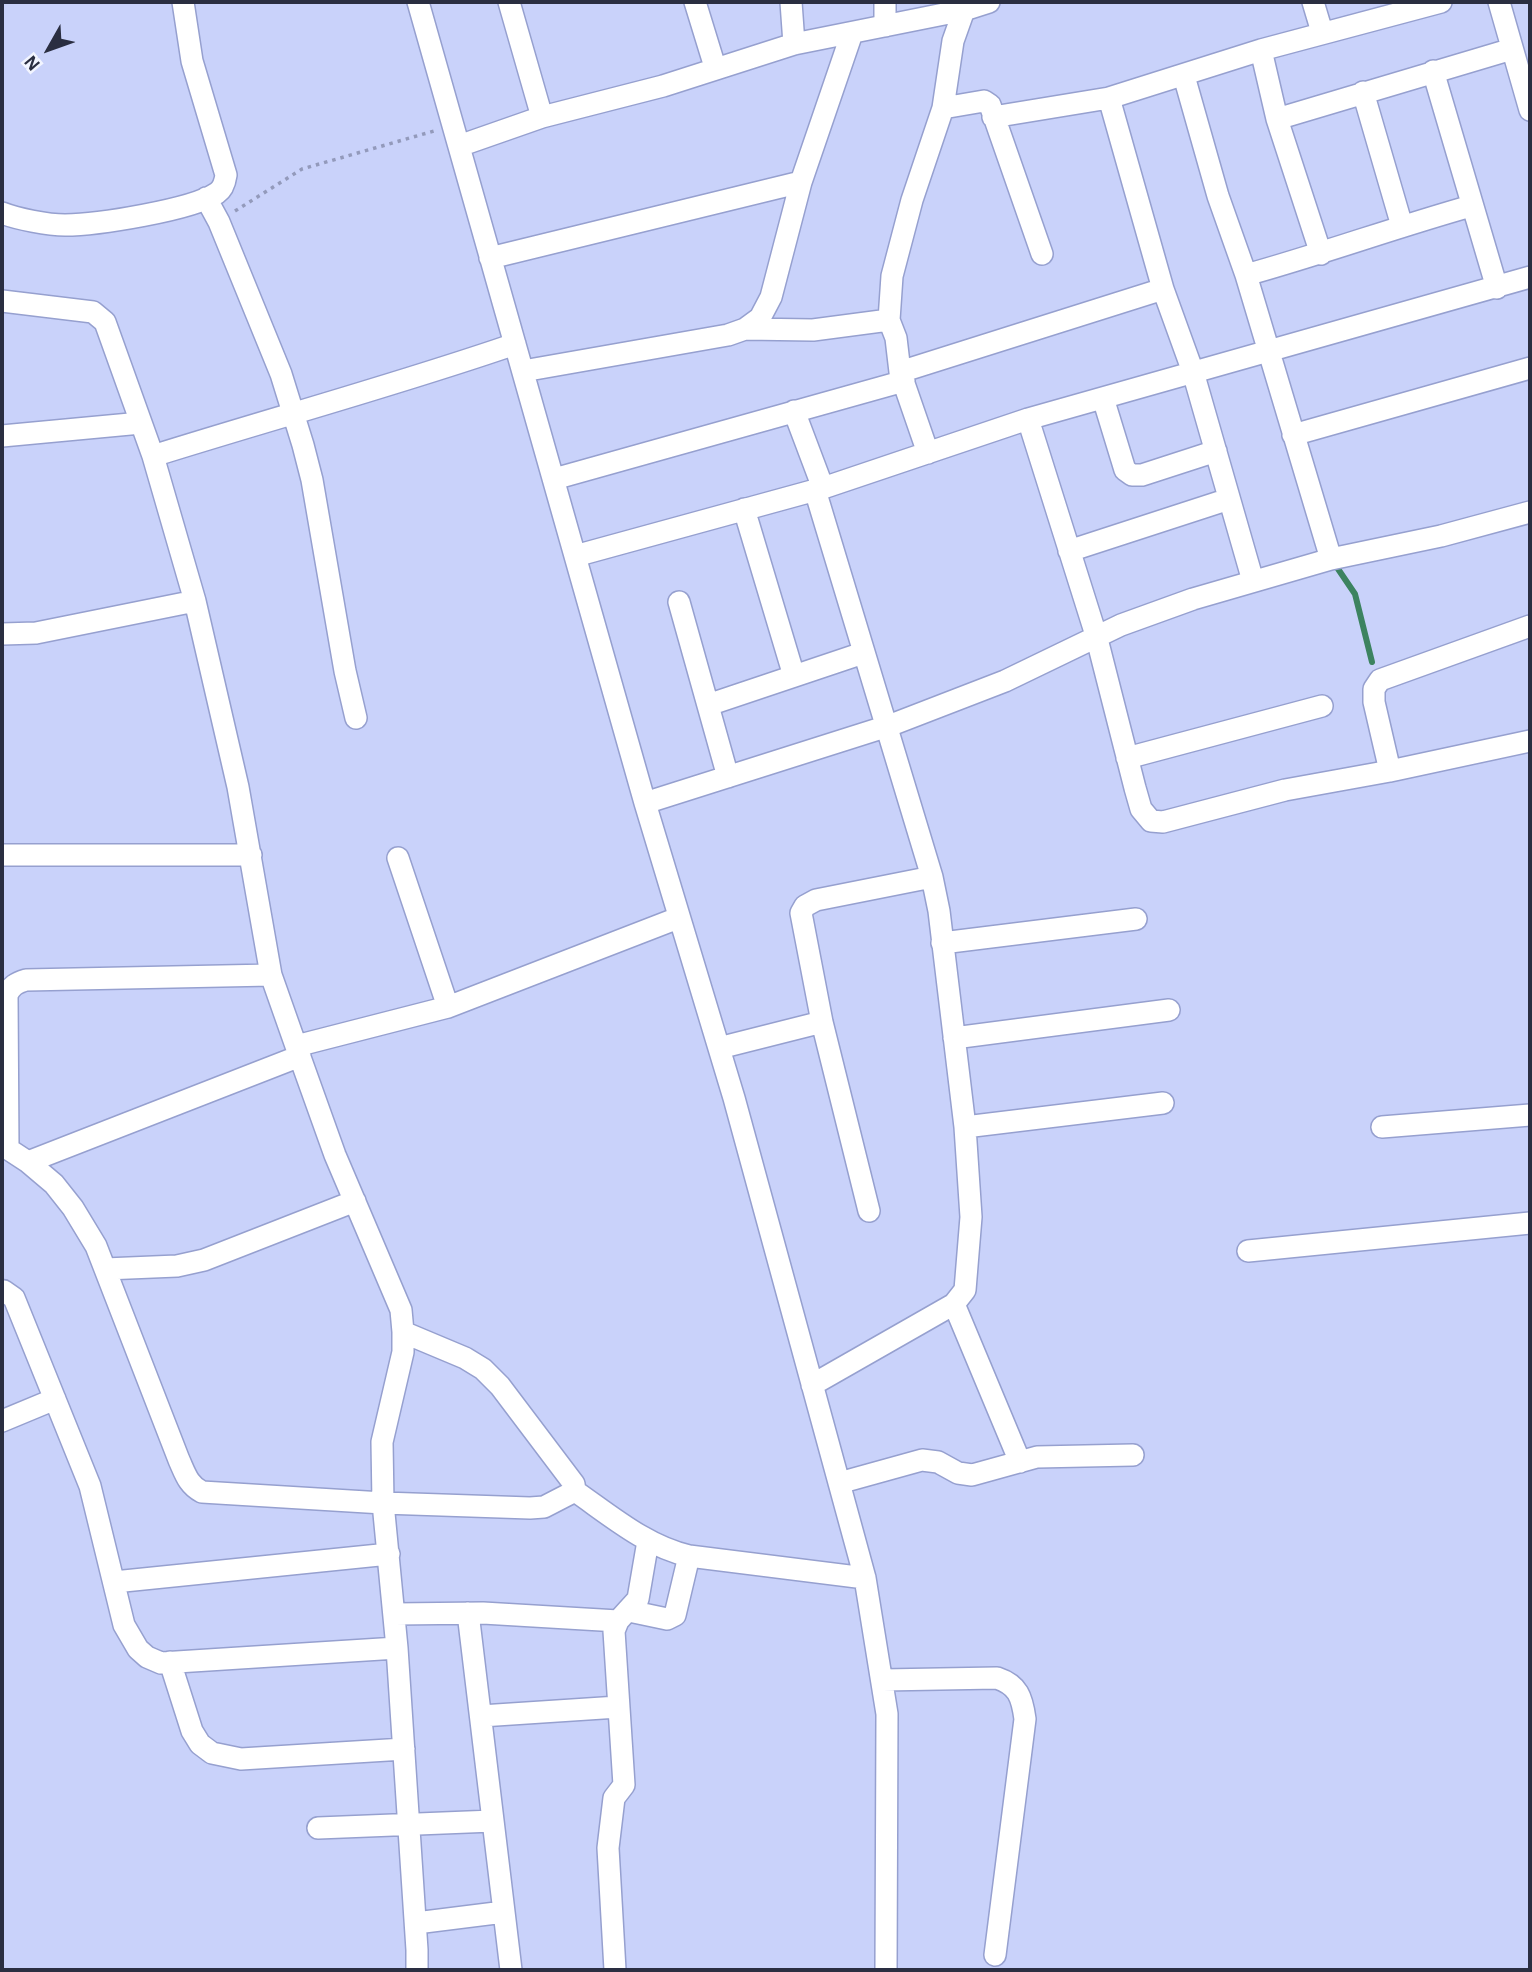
<!DOCTYPE html>
<style>
body{margin:0}
#map{position:relative;width:1532px;height:1972px;overflow:hidden;background:#c9d2fa;font-family:"Alegreya Sans",sans-serif}
canvas{display:block}
.frame{position:absolute;inset:0;border:4px solid #2a2e41;pointer-events:none}
.north{position:absolute;left:14px;top:14px;width:70px;height:70px;-webkit-text-stroke:5px #f2f5ff;paint-order:stroke;rotate:230deg;font-size:19px;font-weight:700;line-height:28px;text-align:center;color:#2a2e41}
.north::after{content:'';display:block;margin:auto;width:24px;height:32px;background:#2a2e41;clip-path:polygon(50% 0,100% 100%,50% 72%,0 100%)}
</style>
<div id="map">
<canvas width="1532" height="1972"></canvas>
<div class="frame"></div>
<div class="north">N</div>
</div>
<script>
const ctx = document.querySelector('canvas').getContext('2d');
ctx.lineJoin = 'round';
function trace(path, color, width, dash) {
  ctx.strokeStyle = color;
  ctx.lineWidth = width;
  ctx.lineCap = dash ? 'butt' : 'round';
  ctx.setLineDash(dash || []);
  ctx.stroke(path);
}
trace(new Path2D(`
 M1334 563 1355 594 1372 662`), '#3c8360', 6);
const minor = new Path2D(`
 M418 2 645 803 734 1098 865 1578 887 1714 886 1970
 M509 2 542 117
 M695 2 715 67
 M791 2 794 44
 M1313 2 1322 32
 M1499 2 1530 110
 M885 26V2
 M1261 50 1277 119 1321 254
 M1433 71 1497 288
 M1184 76 1218 196 1246 275 1331 559
 M1363 92 1402 226
 M1109 98 1163 289 1193 372 1253 581
 M943 108 984 101 990 105 1042 254
 M993 117 1109 98 1261 50 1441 2
 M1277 119 1512 49
 M459 146 542 117 663 86 794 44 964 10 989 2
 M206 198 219 222 281 374 303 445 312 480 345 671 356 718
 M2 213C17 219 48 225 65 225 96 225 192 210 217 193 223 189 225 182 226 175L192 61 183 2
 M490 258 801 182
 M1246 275C1322 254 1396 227 1471 206
 M2 301 93 312 105 322 153 456 195 601 238 787 271 975 296 1046 448 1007 678 918
 M745 329 813 330 889 320
 M523 371 728 335 745 329 760 318 771 297 801 182 852 33
 M900 372 1163 289
 M1103 398 1125 470 1132 475H1142L1216 451
 M794 411 823 488
 M1028 419 1096 635 1135 788 1141 809 1151 821 1163 822 1285 790 1390 771 1530 741
 M1293 435 1530 368
 M2 436 141 423
 M928 453 900 372 896 338 889 320 892 276 912 200 943 108 953 41 964 10
 M153 456C274 418 396 385 515 344
 M554 479 904 381
 M744 509 794 676
 M1069 551 1229 499
 M575 556 823 488 1028 419 1530 277
 M679 602 728 777
 M2 634 36 633 195 601
 M708 705 863 653
 M1127 758 1322 706
 M1390 771 1374 702V689L1380 680 1530 626
 M645 803 891 725 1005 681 1121 625 1193 599 1331 559 1441 536 1530 512
 M2 855H251
 M398 858 448 1007
 M942 943 1136 919
 M954 1038 1169 1010
 M296 1046 335 1155 401 1310 403 1332V1352L382 1442 383 1503 397 1648 417 1950V1970
 M719 1048 822 1022
 M965 1127 1163 1103
 M1382 1127 1530 1115
 M2 1145 28 1162 54 1184 73 1208 96 1246 179 1460C185 1473 188 1485 202 1492L383 1503 530 1508 544 1507 575 1491
 M8 1149 7 995C11 986 16 983 26 980L271 975
 M28 1162 300 1056
 M869 1211 822 1022 801 913 805 906 816 900 932 877
 M1248 1251 1530 1223
 M105 1269 177 1266 204 1260 355 1201
 M2 1292 4 1291 14 1298 90 1486 124 1625 138 1649 147 1657 161 1663 397 1648
 M954 1304 1020 1462
 M403 1332 465 1358 483 1369 500 1386 574 1484 575 1491C611 1516 646 1546 689 1556L865 1578
 M812 1385 954 1304 965 1290 971 1217 965 1127 939 911 932 877 815 490
 M2 1421 55 1399
 M839 1483 922 1460 938 1462 958 1473 972 1475 1037 1457 1133 1455
 M114 1582 389 1554
 M629 1611 667 1619 675 1615 689 1556
 M468 1613 511 1970
 M395 1614 483 1613 618 1621
 M170 1662 192 1731 200 1744 212 1753 241 1759 404 1749
 M883 1680 997 1678C1018 1685 1022 1697 1025 1719L995 1955
 M481 1716 618 1707
 M318 1828 493 1821
 M416 1923 504 1912
 M615 1970 608 1848 614 1798 624 1785 614 1631 618 1621 638 1599 648 1541`);
trace(minor, '#96a0cf', 24);
trace(new Path2D(`
 M235 211 302 169 434 131`), '#939abb', 3.5, [3.5, 5]);
trace(minor, '#fff', 21);
</script>
